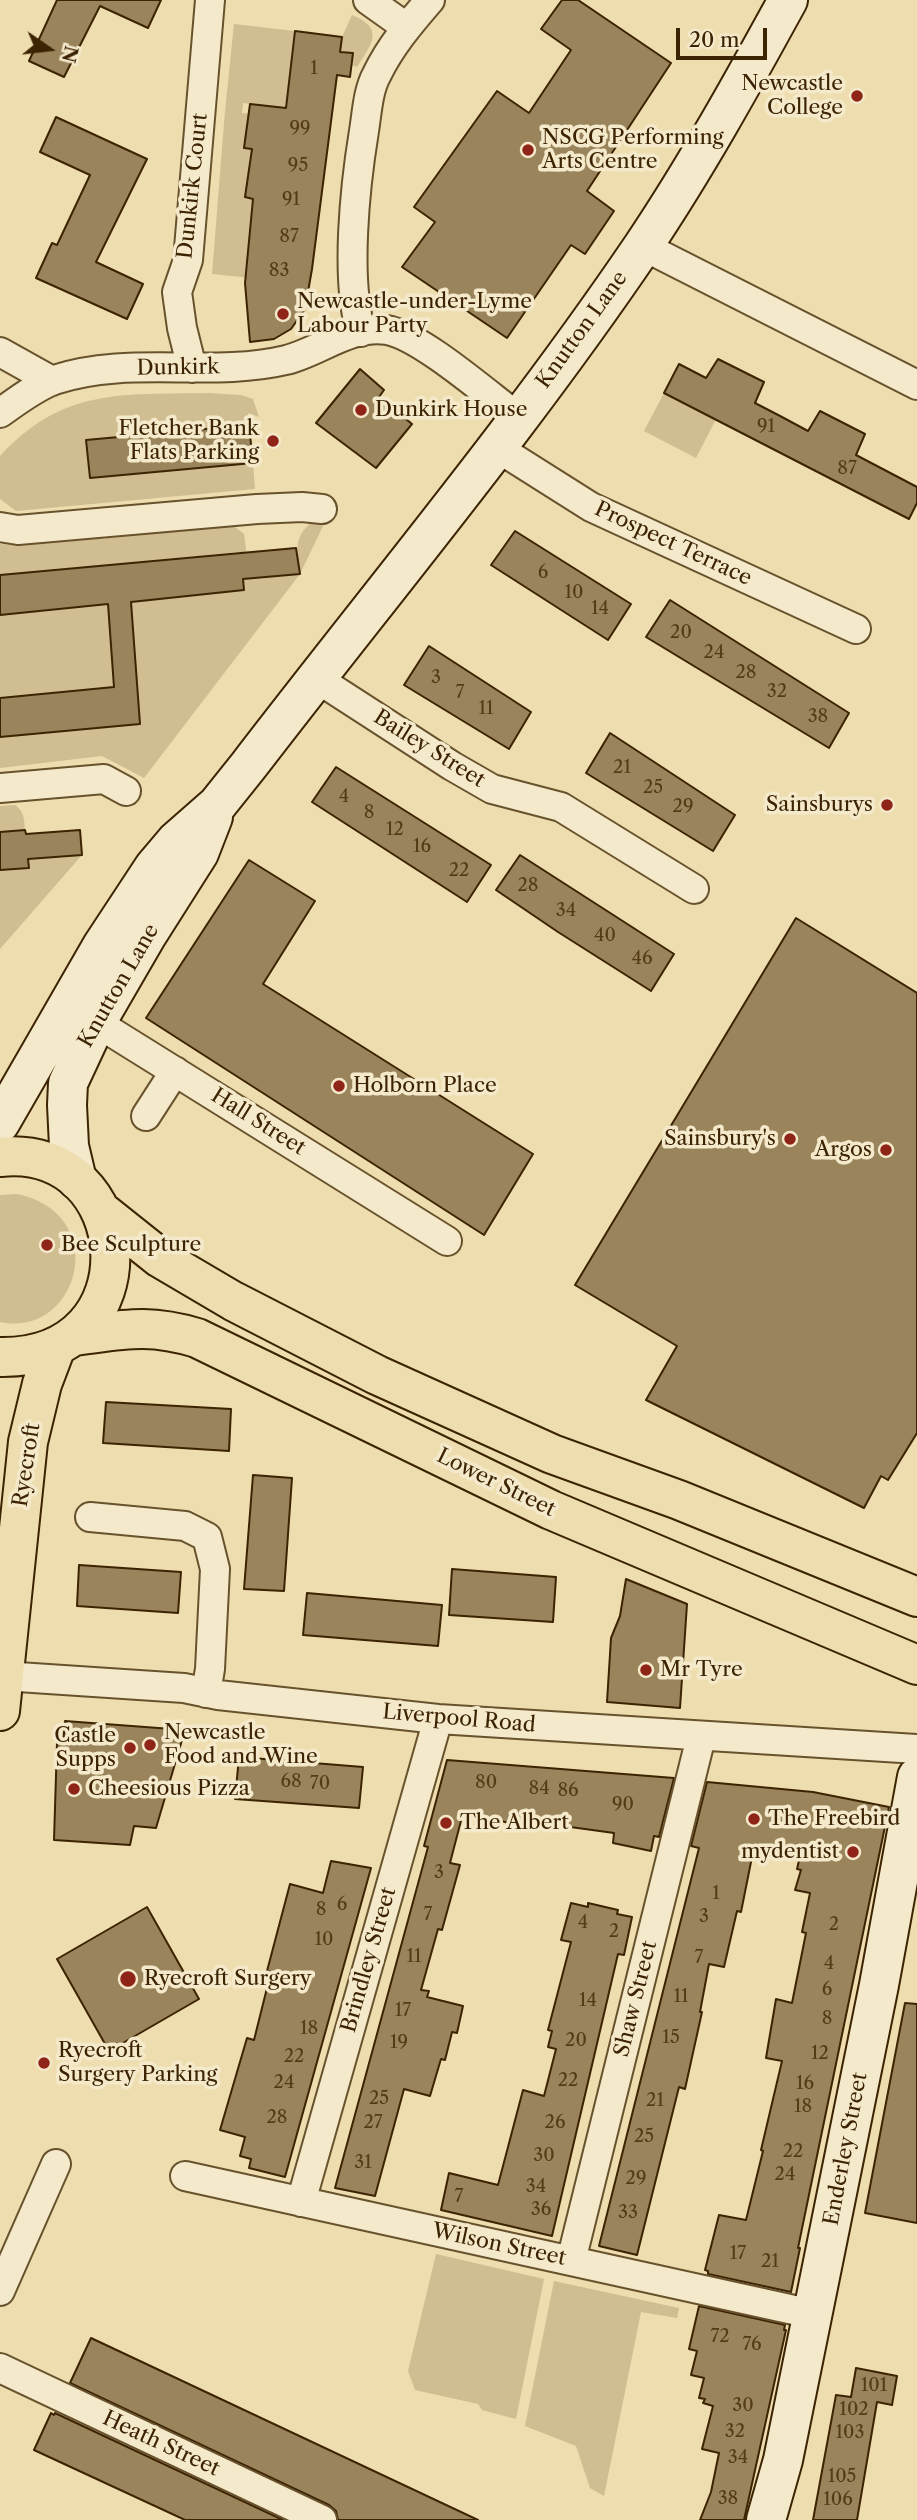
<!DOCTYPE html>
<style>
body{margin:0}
#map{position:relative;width:917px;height:2520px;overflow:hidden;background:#eeddae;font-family:"Libre Caslon Text",serif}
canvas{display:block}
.north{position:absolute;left:14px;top:14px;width:70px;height:70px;-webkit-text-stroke:5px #f4e9ca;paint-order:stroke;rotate:104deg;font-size:19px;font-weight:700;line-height:28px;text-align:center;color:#3c2302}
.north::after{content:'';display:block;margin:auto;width:24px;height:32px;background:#3c2302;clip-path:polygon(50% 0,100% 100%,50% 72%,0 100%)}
.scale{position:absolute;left:676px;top:28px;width:91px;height:32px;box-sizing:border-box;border:4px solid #3c2302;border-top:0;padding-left:9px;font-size:21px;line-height:24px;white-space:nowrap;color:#3c2302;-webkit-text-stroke:5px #f4e9ca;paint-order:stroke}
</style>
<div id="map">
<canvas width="917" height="2520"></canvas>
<div class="north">N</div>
<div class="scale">20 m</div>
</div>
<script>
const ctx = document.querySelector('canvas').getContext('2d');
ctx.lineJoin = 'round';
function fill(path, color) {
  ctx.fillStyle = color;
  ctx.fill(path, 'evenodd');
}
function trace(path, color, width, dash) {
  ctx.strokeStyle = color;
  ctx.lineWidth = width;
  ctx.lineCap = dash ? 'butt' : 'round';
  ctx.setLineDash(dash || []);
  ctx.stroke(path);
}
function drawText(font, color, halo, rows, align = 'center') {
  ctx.font = font + ' "Libre Caslon Text",serif';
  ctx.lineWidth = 7;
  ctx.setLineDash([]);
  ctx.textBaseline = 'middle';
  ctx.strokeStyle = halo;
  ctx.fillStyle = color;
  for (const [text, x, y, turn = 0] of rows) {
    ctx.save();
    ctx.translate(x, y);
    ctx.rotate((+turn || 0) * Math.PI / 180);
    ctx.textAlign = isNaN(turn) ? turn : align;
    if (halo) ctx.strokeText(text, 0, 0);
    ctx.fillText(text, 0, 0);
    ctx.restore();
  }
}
fill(new Path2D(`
 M352 15C385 28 372 44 357 67L352 65 353 53 340 52 342 37Z
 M234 24 295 31 289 83 292 109 243 103 242 113 255 114 246 133 245 148 287 154 251 153 249 162 285 168 248 178 246 197 280 202 252 214 249 235 276 239 270 280 212 274 225 111Z
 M721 387 730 392 696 458 644 431 664 393 706 415Z
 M208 393 241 395 253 399 259 417 248 413 249 425 86 440 91 478 253 463 255 489 16 511 0 499V456C64 387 122 395 208 393Z
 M313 521 324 524 300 574 144 778 102 756 0 768V737L140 724 131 602 244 590 241 552 0 575V544L19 545 109 538 234 526 244 534 250 579 299 574C297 550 293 537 313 521Z
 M108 604 114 687 0 698V615Z
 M15 805C24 811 24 819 25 830L0 832V806Z
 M32 833 35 858 82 855 0 949V870L29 868 26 834Z
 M17 1194C113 1214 79 1339 0 1322V1195Z
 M436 2254 544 2279 516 2419 482 2410 478 2404 415 2390 408 2371Z
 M554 2281 679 2308 677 2318 641 2312 604 2496 590 2488 576 2446 525 2426Z`), '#d0bd91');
const building = new Path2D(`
 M57 0H161L148 28 100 6 64 77 29 61Z
 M562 0H578L671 63 587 191 614 211 585 254 571 245 507 338 402 267 435 222 414 207 497 91 529 113 571 50 541 29Z
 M295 31 342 37 340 52 353 53 350 77 337 75 312 269 305 309 291 329 274 339 250 342 245 283 253 199 245 197 252 149 244 148 250 104 286 108Z
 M56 117 147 159 96 262 143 284 127 319 36 278 52 243 57 245 90 175 40 152Z
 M718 359 764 382 755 403 782 417 808 431 820 411 865 434 856 455 917 487V503L909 519 664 393 679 364 706 378Z
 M360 369 384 390 379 397 412 424 376 468 316 423Z
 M249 425 253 463 90 478 86 440Z
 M515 531 631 604 608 640 491 565Z
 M296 548 300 574 243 579 244 590 131 602 140 724 0 737V698L114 687 108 604 0 615V575Z
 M670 600 849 713 829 748 646 637Z
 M429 646 531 712 509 749 404 685Z
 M610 733 735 815 713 851 586 773Z
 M336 767 491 865 467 902 312 802Z
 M25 830 26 834 80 830 82 855 28 859 29 868 0 870V832Z
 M520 855 674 954 651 991 558 932 496 890Z
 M249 860 315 901 263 984 533 1154 484 1235 146 1018Z
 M796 918 917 993V1433L888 1480 881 1476 864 1508 646 1400 677 1346 575 1285Z
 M106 1402 231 1409 229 1451 103 1443Z
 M253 1475 292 1478 284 1591 244 1589Z
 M79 1565 181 1572 178 1613 77 1606Z
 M452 1569 556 1577 553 1622 449 1615Z
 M626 1579 687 1604 680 1708 607 1702 611 1638 620 1616Z
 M307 1593 442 1605 438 1646 303 1635Z
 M65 1721 185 1730 156 1828 134 1826 130 1845 54 1840 57 1743 63 1744Z
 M239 1757 363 1767 359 1808 235 1799Z
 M447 1760 674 1778 659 1837 654 1836 651 1851 613 1843 614 1833 534 1822 533 1828 463 1813 450 1863 460 1865 442 1930 438 1929 421 1990 429 1991 427 1997 463 2006 457 2033 452 2032 445 2060 441 2059 430 2096 404 2089 375 2196 335 2188 428 1847 424 1846Z
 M707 1782 813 1792 889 1807 798 2248H800L791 2292 708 2274V2271L705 2270 719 2215 746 2220 763 2151 761 2150 782 2061 766 2058 776 1999 792 2003 806 1933 802 1932 810 1893 795 1890 801 1870 797 1869 800 1856 754 1847 741 1912 737 1911 724 1967 709 1964 700 2012H702L685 2089 679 2087 637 2255 599 2246 699 1848 691 1846Z
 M331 1861 371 1868 285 2177 249 2168 251 2159 240 2156 245 2137 220 2130 247 2038 254 2040 271 1972 267 1971 290 1884 323 1893Z
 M571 1903 588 1907V1903L618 1910 617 1914 632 1917 624 1955 618 1954 552 2236 441 2210 449 2173 498 2185 523 2090 544 2096 556 2049 548 2047 552 2031 548 2030 571 1942 561 1940Z
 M147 1907 199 1999 109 2051 57 1959Z
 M905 2003 917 2004V2223L865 2213Z
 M699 2306 785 2325 784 2330H786L744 2520H700L711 2492 719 2453 702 2449 713 2406 703 2403 705 2399 699 2398 704 2378 691 2375 697 2351 689 2349Z
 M91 2338 478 2520H338L336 2511 329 2505 70 2383Z
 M856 2368 897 2376 892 2405 877 2402 857 2520H813L836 2395 851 2397Z
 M51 2413 54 2415 55 2413 283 2520H185L34 2450Z`);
fill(building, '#99845b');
trace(building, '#3c2302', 2);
const street = new Path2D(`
 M368 0 406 27
 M643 246 917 385
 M361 332C345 279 355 186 364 131 367 112 368 90 377 74 390 47 410 23 430 0
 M0 352 52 381
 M192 368 182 328 177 292 188 260 210 0
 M0 413C17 401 35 387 54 380 129 355 210 378 286 360 319 352 351 324 387 330 421 336 488 395 519 418
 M496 447 591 507 856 629
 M0 527 18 530 257 509 302 507 322 509
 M316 678 452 766 492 789 561 807 694 889
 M0 788 104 779 126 791
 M81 1013 447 1241
 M146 1116 175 1071
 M90 1517 185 1526 207 1537 215 1569 210 1669 206 1693
 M3 1676 184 1688 218 1695 438 1719 917 1749
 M185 2176 812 2314
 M301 2202 438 1719
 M571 2261 701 1737
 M0 2291 56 2164
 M0 2368 322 2520`);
const secondary = new Path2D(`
 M0 1123 102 946 154 867 176 841 217 805 249 765C381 593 521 426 643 246 696 167 742 84 788 0
 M77 1180 69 1146 67 1105 68 1083 96 1023 147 935 199 853 213 817
 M766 2520 783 2460 879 1985 917 1777`);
const highway = new Path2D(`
 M0 1157C138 1142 156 1360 0 1357
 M101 1211 160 1258 233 1301 377 1375 552 1454 679 1500 917 1597
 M73 1336C123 1330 147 1323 197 1338L551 1510 917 1665
 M0 1711 28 1442 42 1384 56 1347`);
trace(street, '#68522d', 32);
trace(secondary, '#3c2302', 42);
trace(highway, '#3c2302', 42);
trace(street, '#f4e9ca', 28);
trace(secondary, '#f4e9ca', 38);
trace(highway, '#eeddae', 38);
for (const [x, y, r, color] of [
 [857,96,7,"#8f2418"],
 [528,150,7,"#8f2418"],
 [283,314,7,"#8f2418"],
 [361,410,7,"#8f2418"],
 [273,441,7,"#8f2418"],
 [887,805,7,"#8f2418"],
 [339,1086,7,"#8f2418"],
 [790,1139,7,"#8f2418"],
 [886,1150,7,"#8f2418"],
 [47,1245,7,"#8f2418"],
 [646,1670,7,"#8f2418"],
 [150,1745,7,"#8f2418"],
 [130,1748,7,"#8f2418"],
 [74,1789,7,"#8f2418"],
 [754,1819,7,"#8f2418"],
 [446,1823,7,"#8f2418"],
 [853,1852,7,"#8f2418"],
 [128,1979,9,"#8f2418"],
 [44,2063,7,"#8f2418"]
]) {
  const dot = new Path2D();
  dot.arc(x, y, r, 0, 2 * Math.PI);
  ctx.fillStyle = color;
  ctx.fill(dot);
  trace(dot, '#f4e9ca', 2.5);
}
drawText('18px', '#533b18', null, [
 ["1",314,69],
 ["99",300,129],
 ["95",298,166],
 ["91",291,200],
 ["87",289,237],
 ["83",279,271],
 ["91",766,427],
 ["87",847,469],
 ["6",543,573],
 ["10",574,593],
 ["14",600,609],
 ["20",681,633],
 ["24",714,653],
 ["28",746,673],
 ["3",436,678],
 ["32",777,692],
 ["7",460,693],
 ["11",486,709],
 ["38",818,717],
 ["21",622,768],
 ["25",653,788],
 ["4",344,797],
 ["29",683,807],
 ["8",369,813],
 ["12",395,830],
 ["16",422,847],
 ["22",459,871],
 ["28",528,886],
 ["34",566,911],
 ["40",605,936],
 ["46",642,959],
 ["68",291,1782],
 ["80",486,1783],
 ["70",320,1784],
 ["84",539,1789],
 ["86",568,1791],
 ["90",623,1805],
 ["3",439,1873],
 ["1",716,1894],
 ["6",342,1905],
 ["8",321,1910],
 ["7",428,1915],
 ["3",704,1917],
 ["4",583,1923],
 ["2",834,1925],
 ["2",614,1932],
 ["10",324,1940],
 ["11",414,1957],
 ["7",699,1958],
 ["4",829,1964],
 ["6",827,1990],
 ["11",681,1997],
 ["14",588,2001],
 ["17",403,2011],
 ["8",827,2019],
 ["18",309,2029],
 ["15",671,2038],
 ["20",576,2041],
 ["19",399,2043],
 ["12",820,2054],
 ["22",294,2057],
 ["22",568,2081],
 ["24",284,2083],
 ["16",805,2084],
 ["25",379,2099],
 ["21",655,2101],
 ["18",803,2107],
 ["28",277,2118],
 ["27",373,2123],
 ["26",555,2123],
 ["25",644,2137],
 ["22",793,2152],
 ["30",544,2156],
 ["31",363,2163],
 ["24",785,2175],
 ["29",636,2179],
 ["34",536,2187],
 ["7",459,2197],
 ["36",541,2210],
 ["33",628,2213],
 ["17",738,2254],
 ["21",770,2262],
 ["72",720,2337],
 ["76",752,2345],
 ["101",874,2386],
 ["30",743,2406],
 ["102",854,2410],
 ["32",735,2432],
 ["103",850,2433],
 ["34",738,2458],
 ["105",842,2477],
 ["38",728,2499],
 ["106",838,2500]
]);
drawText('21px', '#3c2302', '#f4e9ca', [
 ["Newcastle",843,84,"right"],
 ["College",843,108,"right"],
 ["NSCG Performing",542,138],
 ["Arts Centre",542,162],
 ["Newcastle-under-Lyme",297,302],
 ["Labour Party",297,326],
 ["Dunkirk House",375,410],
 ["Fletcher Bank",259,429,"right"],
 ["Flats Parking",259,453,"right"],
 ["Sainsburys",873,805,"right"],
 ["Holborn Place",353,1086],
 ["Sainsbury's",776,1139,"right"],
 ["Argos",872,1150,"right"],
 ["Bee Sculpture",61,1245],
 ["Mr Tyre",660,1670],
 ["Newcastle",164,1733],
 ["Food and Wine",164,1757],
 ["Castle",116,1736,"right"],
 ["Supps",116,1760,"right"],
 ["Cheesious Pizza",88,1789],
 ["The Freebird",768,1819],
 ["The Albert",460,1823],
 ["mydentist",839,1852,"right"],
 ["Ryecroft Surgery",144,1979],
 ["Ryecroft",58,2051],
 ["Surgery Parking",58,2075]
], 'left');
drawText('21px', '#3c2302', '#f4e9ca', [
 ["Dunkirk Court",193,186,-84],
 ["Knutton Lane",582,330,-54],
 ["Dunkirk",178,368,-1],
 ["Prospect Terrace",673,544,25],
 ["Bailey Street",429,749,32],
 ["Knutton Lane",119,986,-60],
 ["Hall Street",258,1122,32],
 ["Ryecroft",27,1465,-81],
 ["Lower Street",496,1483,26],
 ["Liverpool Road",459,1719,5],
 ["Brindley Street",369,1960,-74],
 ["Shaw Street",636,1999,-76],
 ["Enderley Street",846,2149,-79],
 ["Wilson Street",499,2245,12],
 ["Heath Street",161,2444,25]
]);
</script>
